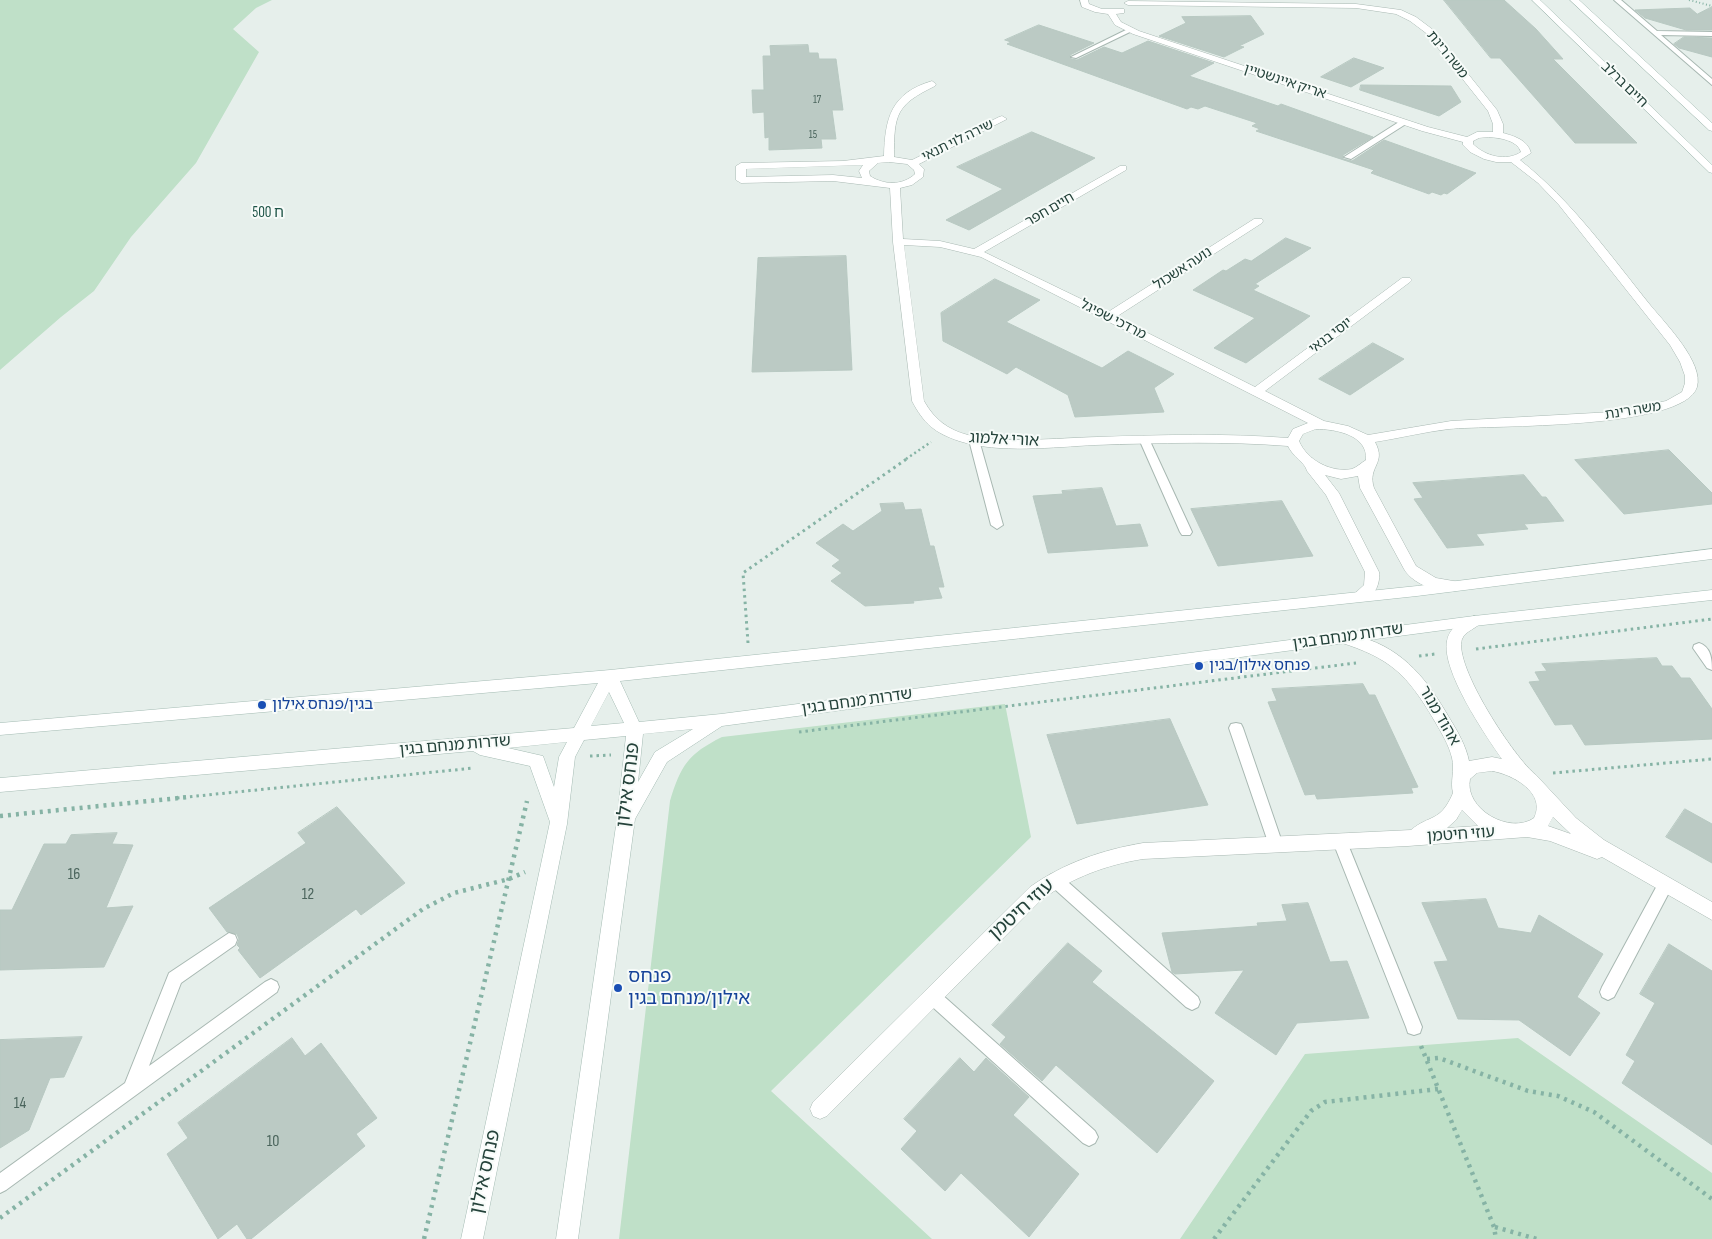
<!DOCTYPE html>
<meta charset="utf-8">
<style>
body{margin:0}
canvas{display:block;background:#e6efeb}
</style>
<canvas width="1712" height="1239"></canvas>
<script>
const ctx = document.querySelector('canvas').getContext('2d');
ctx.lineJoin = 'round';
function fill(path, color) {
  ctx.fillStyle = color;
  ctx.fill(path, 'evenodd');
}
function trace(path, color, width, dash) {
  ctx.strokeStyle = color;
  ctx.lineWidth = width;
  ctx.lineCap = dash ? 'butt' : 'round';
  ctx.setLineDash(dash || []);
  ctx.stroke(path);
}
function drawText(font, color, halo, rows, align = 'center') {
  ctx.font = font + ' "Sofia Sans Condensed","Noto Sans Hebrew",sans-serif';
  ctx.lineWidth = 4;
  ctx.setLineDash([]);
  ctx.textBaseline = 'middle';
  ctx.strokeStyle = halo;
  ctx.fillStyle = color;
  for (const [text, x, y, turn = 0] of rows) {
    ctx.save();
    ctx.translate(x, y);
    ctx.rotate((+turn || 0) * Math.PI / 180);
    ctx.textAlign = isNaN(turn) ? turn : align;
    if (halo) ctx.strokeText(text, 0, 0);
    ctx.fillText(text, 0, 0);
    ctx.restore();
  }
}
fill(new Path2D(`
 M0 0H272L256 8 233 29 259 52 196 163 131 237 94 291 61 317 0 370Z
 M1005 704 1031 837 771 1091 932 1239H619L670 801C681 765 688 754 722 737Z
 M1518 1038 1712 1173V1239H1180L1305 1054Z`), '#bfe0c8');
const building = new Path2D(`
 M1444 0H1504L1536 29 1563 59H1553L1637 143H1575L1500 58H1491Z
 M1712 7V30H1686L1645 18 1635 10 1690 8 1697 14Z
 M1251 16 1264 34 1239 46 1244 47 1224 57 1159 36 1186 23 1182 17Z
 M1039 25 1094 43 1070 55 1071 59 1077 60 1104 47 1122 53 1148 41 1214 63 1189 76 1278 106 1281 104 1373 137 1343 155V159L1352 161 1384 140 1476 173 1447 194 1444 193 1441 195 1432 192 1429 194 1371 173 1374 170 1256 131 1260 129 1252 126 1257 123 1205 106 1198 109 1191 107 1187 109 1007 44 1011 42 1005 40Z
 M1684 37 1712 38V57L1679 48 1674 44Z
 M808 45 809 53H818L819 59H836L843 110H832L836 139H821L822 148 769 150V137L765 138 764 112 753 113 752 90H764L763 56H771L770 46Z
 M1354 58 1384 68 1351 87 1321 77Z
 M1361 85 1451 86 1461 102 1439 116 1360 90Z
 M1032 132 1095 158 969 230 946 220 1003 189 957 167Z
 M1286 238 1311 248 1255 284 1259 286 1253 290 1310 316 1246 363 1214 348 1255 318 1193 290 1223 270 1226 271 1245 259 1251 261Z
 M846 256 852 370 752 372 758 258Z
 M995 279 1040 300 1006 322 1102 368 1128 351 1174 374 1154 388 1164 412 1075 417 1068 395 1016 367 1007 374 943 341 941 313Z
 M1373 343 1404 359 1350 395 1319 379Z
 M1669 450 1712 493V504L1624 514 1575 460Z
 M1524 475 1542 497H1546L1564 521 1524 524 1528 529 1476 534 1484 545 1447 548 1414 499 1423 498 1413 483Z
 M1102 488 1116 526 1140 524 1148 546 1048 553 1033 496 1063 494 1062 491Z
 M1282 501 1313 556 1218 566 1191 509Z
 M903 503 905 510 921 509 930 546H934L944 587H938L942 598 913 601 914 603 865 606 831 581 842 573 832 566 840 560 816 543 843 524 853 531 882 511 880 504Z
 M1657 658 1662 666H1672L1681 678H1690L1712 709V739L1585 745 1572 724 1555 725 1529 682 1540 681 1535 672 1547 671 1542 664Z
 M1363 684 1369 695H1375L1418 787 1411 788 1413 793 1317 799 1315 794 1305 795 1268 702 1277 701 1272 689Z
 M1170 719 1208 805 1077 824 1047 735Z
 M337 807 405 883 361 915 356 909 260 978 238 950 240 948 237 945 239 939 237 934 227 932 209 908 306 843 298 833Z
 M1685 809 1712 824V863L1666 837Z
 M117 833 112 844 133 845 106 908 133 906 104 967 0 970V910H12L44 844H66L71 835Z
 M1486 899 1498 928 1531 933 1539 915 1603 954 1577 997 1600 1013 1570 1056 1519 1020 1458 1019 1434 962 1448 961 1422 903Z
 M1308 903 1330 962 1347 961 1369 1018 1297 1023 1276 1055 1215 1013 1244 970 1175 974 1172 972 1162 933 1258 926 1257 923 1287 921 1282 905Z
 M1068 943 1102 971 1092 982 1214 1081 1157 1153 1056 1065 1042 1081 1000 1044 1006 1037 992 1025Z
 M1669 944 1712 971V1145L1622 1083 1635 1061 1626 1055 1655 1003 1640 994Z
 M82 1037 64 1077 50 1078 29 1130 0 1148V1040Z
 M292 1038 305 1056 321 1043 377 1118 356 1134 365 1146 251 1239H247L237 1224 218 1239 167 1154 188 1138 178 1123Z
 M960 1058 974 1072 986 1058 1029 1097 1013 1115 1079 1174 1029 1237 961 1173 945 1191 901 1149 917 1131 904 1119Z`);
fill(building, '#bbcac4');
trace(building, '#b8c9c2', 1);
const lane = new Path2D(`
 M1614 0H1621L1657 31 1712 32V36L1661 35 1712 79V85Z
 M1130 28 1133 30 1132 31 1076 58 1071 57Z
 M1402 120 1409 122 1351 159 1344 157Z
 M1144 436 1149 439 1192 532 1190 535H1182L1180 532 1139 439Z
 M974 437 979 440 1003 525 997 529 991 525 969 440Z
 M1699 643C1711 647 1712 659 1712 670L1707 668 1693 648 1694 645Z
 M1236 723 1241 724 1243 728 1283 845 1281 849 1276 851 1271 849 1269 845 1229 728 1231 724Z
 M1340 836 1345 838 1347 842 1422 1027 1420 1033 1414 1035 1408 1033 1406 1027 1333 842 1335 838Z
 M1055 873 1060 875 1198 997 1200 1002 1198 1007 1192 1010 1186 1007 1050 885 1047 880 1050 875Z
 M1665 878 1670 880 1673 885 1614 997 1608 1000 1602 997 1600 992 1602 987 1660 880Z
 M229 933 235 935 237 940 235 945 181 983 149 1066 265 982 271 979 277 982 279 987 277 992 6 1190 0 1193V1173L125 1083 169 973Z
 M933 989 939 992 1095 1131 1098 1137 1095 1143 1089 1146 1083 1143 927 1002 925 997 927 992Z`);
const street = new Path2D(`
 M1080 0H1088L1089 4 1102 9H1124V13L1116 14 1121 22 1139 31 1428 127 1467 137 1477 132H1493V124L1488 111 1426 33 1410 21 1396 14 1356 8 1128 5 1124 3 1128 1 1356 4 1401 10 1416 17 1432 29 1497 110 1503 124V133C1514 136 1528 140 1531 153L1520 160C1572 201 1610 255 1651 306 1666 324 1704 363 1697 387 1684 430 1491 425 1449 429 1424 432 1400 438 1375 442 1387 464 1367 466 1374 488L1416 566 1436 578 1459 582 1461 586 1459 590C1442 595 1413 585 1404 569L1360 488 1358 476 1341 479 1325 475 1339 493 1379 572C1381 586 1371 605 1354 600L1352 596 1364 585 1365 572 1326 495 1307 471C1305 462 1292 456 1288 446 1224 441 1160 443 1095 445 1054 447 999 454 959 441 935 433 924 424 912 401L893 242 890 188 833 181 741 183 736 180V166L741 163 843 161 884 156C885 118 891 93 932 81L936 84 935 86C896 105 894 114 894 157L912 160 999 117 1002 116 1007 119 919 164 924 169 923 177 912 185 900 188 903 239 940 241 974 249 1120 166H1126V170L984 252 1108 312 1254 219H1262L1263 221 1262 223 1116 317 1255 387 1402 278H1410L1412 280 1410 282 1265 391 1324 421 1348 426 1368 435 1451 421 1612 412 1666 401 1682 392 1685 383V376L1680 362 1670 345 1559 205 1538 183 1511 162H1496L1484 159 1470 152 1463 145V142L1422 131 1133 34 1115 25 1108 14 1095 12 1082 7ZM1489 137C1500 138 1517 140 1521 152 1506 162 1485 156 1473 144V141L1479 138ZM889 162 907 164 914 170 915 174C902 186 884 185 870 176L869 171 878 163ZM863 165 859 171 862 178 833 175 746 177V169ZM904 245 940 247 981 257 1308 423 1293 429 1288 438C1224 433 1161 435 1097 437 1055 438 1009 444 968 435 948 430 934 419 924 401ZM1316 429C1336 429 1368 435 1366 460 1361 463 1357 467 1352 469 1331 473 1307 460 1299 441L1303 434Z
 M1474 616 1479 617 1482 621C1477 629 1466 630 1462 639 1453 665 1515 759 1536 775L1576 818 1604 840 1712 902V920L1602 857 1597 859 1550 841 1527 837 1408 846 1143 859C1106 865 1074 877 1042 899L827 1116 820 1119 813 1116 810 1109 813 1102 1030 887C1064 863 1102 850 1143 843L1411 830C1430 814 1440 823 1453 793 1450 782 1455 770 1452 758 1449 745 1441 732 1434 720 1407 674 1390 658 1339 642L1336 638 1339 634C1346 632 1353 635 1361 637 1405 650 1428 681 1450 719 1458 732 1466 746 1469 761L1492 757 1502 759C1485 735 1441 670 1447 641 1449 628 1462 619 1474 616ZM1492 771C1512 774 1547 793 1534 818 1510 835 1464 809 1470 779L1477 773ZM1462 810 1478 826 1447 828 1456 820ZM1553 817 1571 834 1548 826Z`);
const secondary = new Path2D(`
 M1532 0H1540L1712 165V173L1709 172Z
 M1570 0H1579L1712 123V131L1709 130Z
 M1712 549V559L1417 596 620 681 639 722 721 714 1474 616 1712 590V600L1474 626 722 726 667 762 635 819 578 1239H556L617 819 626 736 584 740 575 757 567 824 483 1239H461L550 822 530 766 480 755 473 751 0 792V778L574 728 598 683 0 735V723L610 670 1417 586ZM609 692 624 723 591 726ZM693 729 655 752 638 782 643 734ZM567 742 559 757 554 787 543 756 508 748Z`);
trace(lane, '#a8b8b2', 2);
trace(street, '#a8b8b2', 1);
trace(secondary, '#a4bbb3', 1);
trace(new Path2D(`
 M1689 0 1712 6`), '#86b3a5', 2, [1, 2.5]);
trace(new Path2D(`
 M906 459 931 442`), '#86b3a5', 2.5, [2, 3]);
trace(new Path2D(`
 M748 643 743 573 908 458
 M1476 649 1712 619
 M1419 656 1435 654
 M799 732 1356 663
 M590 756 611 755
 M1553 773 1712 759
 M177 798 474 768`), '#86b3a5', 3, [2.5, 4]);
trace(new Path2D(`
 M0 816 189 797
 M1421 1046 1494 1227 1496 1239
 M1427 1059 1439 1058 1528 1091 1558 1096 1594 1112 1712 1199
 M0 1218 423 909 454 893 509 879 525 872
 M1495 1227 1537 1239
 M424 1239 527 801
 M1214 1239 1311 1111 1325 1102 1438 1089`), '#86b3a5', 4.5, [3, 5]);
fill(lane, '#fff');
fill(street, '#fff');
fill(secondary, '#fff');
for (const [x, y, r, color] of [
 [1199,666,5,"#1a4fb4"],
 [262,705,5,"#1a4fb4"],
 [618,988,5,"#1a4fb4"]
]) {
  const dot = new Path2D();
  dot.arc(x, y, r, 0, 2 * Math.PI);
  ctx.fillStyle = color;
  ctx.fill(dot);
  trace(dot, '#f7fbf9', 2);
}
drawText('11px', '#4a645c', null, [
 ["17",817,100],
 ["15",813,135]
]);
drawText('14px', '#24423a', '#f7fbf9', [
 ["משה רינת",1447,55,51],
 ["אריק איינשטיין",1285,82,18],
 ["חיים ברלב",1624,85,44],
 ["שירה לוי תנאי",958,141,-26],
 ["חיים חפר",1050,210,-30],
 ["נועה אשכול",1183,269,-33],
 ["מרדכי שפיגל",1113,320,27],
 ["יוסי בנאי",1331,336,-37],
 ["משה רינת",1633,411,-9]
]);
drawText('15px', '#1f5548', '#f7fbf9', [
 ["ח 500",268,213]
]);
drawText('16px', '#24423a', '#f7fbf9', [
 ["אורי אלמוג",1004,440,3],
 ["שדרות מנחם בגין",1348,637,-8],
 ["שדרות מנחם בגין",857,702,-8],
 ["אהוד מנור",1439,716,60],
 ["שדרות מנחם בגין",455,746,-5],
 ["עוזי חיטמן",1461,835,-4]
]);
drawText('16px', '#164399', '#f7fbf9', [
 ["פנחס אילון/בגין",1209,666],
 ["בגין/פנחס אילון",272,705]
], 'left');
drawText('16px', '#4a645c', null, [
 ["16",74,875],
 ["12",308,895],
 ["14",20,1104],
 ["10",273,1142]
]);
drawText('19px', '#24423a', '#f7fbf9', [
 ["פנחס אילון",629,785,-83],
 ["עוזי חיטמן",1022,910,-42],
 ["פנחס אילון",486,1172,-78]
]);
drawText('19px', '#164399', '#f7fbf9', [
 ["פנחס",628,977],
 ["אילון/מנחם בגין",628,999]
], 'left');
</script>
